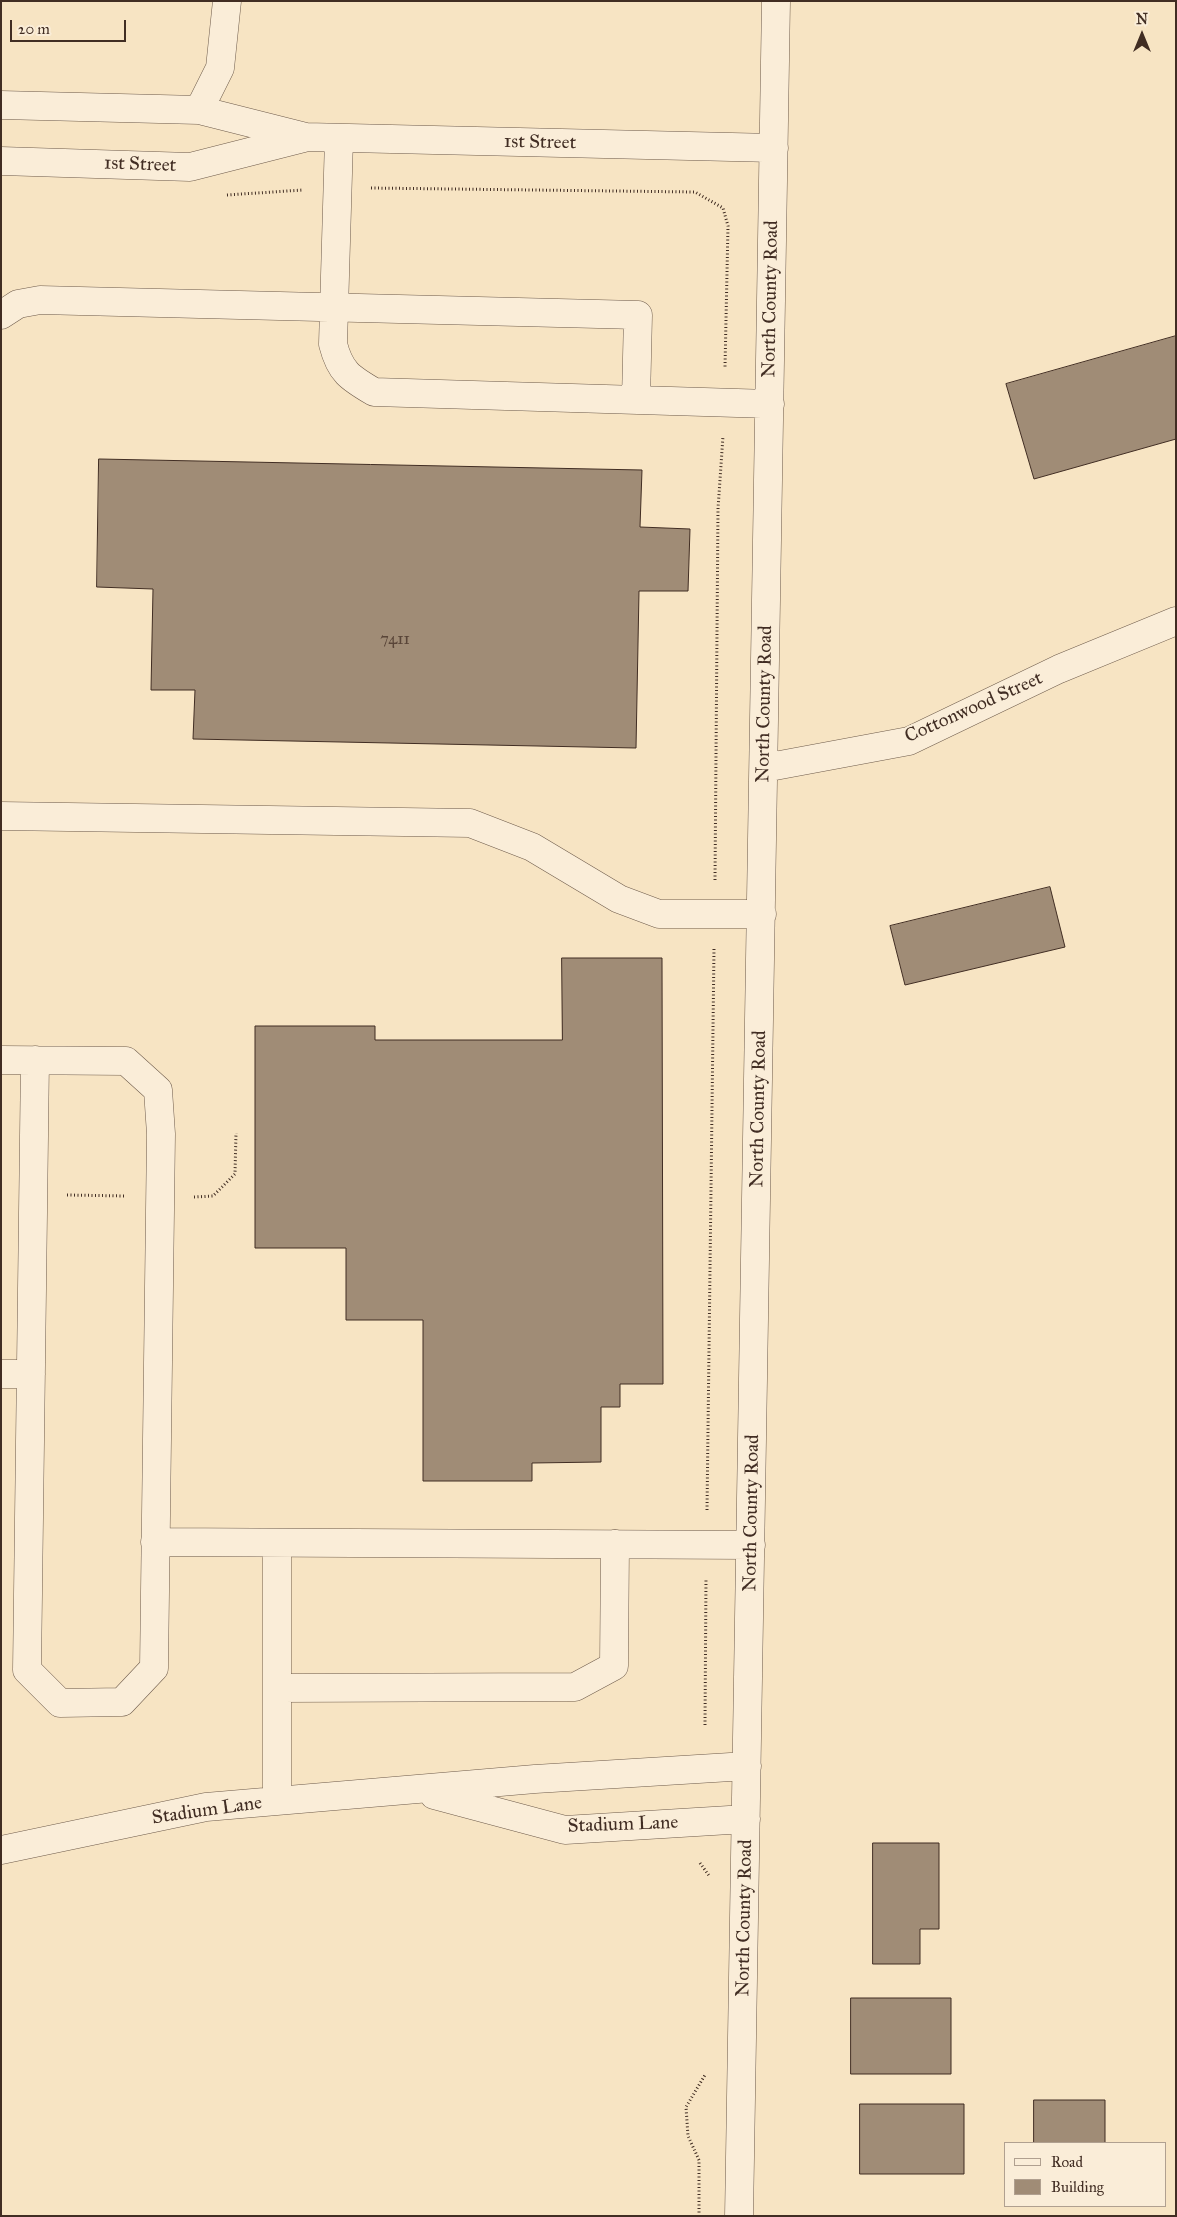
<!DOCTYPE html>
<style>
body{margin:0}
#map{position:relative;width:1177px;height:2217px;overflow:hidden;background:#f7e4c3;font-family:"IM FELL Great Primer",serif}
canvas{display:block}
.frame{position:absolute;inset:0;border:2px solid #412d23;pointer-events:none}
.legend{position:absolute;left:1004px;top:2142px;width:162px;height:65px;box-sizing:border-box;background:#faedd8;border:1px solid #b0a090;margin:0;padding:6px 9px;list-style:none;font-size:15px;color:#412d23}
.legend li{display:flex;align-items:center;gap:10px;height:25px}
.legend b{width:25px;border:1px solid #b0a090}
.north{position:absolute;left:1117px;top:10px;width:50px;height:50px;-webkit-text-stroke:4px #faedd8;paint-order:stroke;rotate:0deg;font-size:14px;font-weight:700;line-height:20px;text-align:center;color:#412d23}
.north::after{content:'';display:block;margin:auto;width:18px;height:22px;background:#412d23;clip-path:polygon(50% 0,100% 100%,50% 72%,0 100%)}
.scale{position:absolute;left:10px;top:20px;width:116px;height:22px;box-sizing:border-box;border:2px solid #412d23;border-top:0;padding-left:6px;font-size:15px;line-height:18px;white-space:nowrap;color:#412d23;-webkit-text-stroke:4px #faedd8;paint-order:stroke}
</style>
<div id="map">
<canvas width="1177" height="2217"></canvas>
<div class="frame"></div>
<ul class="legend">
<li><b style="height:6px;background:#faedd8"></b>Road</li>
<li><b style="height:14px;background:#a08c76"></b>Building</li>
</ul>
<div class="north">N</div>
<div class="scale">20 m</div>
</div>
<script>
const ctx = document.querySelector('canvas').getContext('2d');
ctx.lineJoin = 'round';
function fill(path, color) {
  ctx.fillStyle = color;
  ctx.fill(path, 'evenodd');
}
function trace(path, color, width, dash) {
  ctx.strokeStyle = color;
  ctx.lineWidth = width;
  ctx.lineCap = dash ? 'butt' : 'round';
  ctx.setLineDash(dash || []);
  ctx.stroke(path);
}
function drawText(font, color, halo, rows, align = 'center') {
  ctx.font = font + ' "IM FELL Great Primer",serif';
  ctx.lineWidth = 4;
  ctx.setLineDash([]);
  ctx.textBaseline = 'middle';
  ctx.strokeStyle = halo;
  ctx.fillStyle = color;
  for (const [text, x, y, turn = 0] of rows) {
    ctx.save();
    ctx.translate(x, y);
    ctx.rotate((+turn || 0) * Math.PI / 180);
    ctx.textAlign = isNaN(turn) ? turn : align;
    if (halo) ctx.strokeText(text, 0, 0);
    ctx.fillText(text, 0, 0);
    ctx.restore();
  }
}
const building = new Path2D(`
 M1176 336V439L1034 479 1006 384Z
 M99 459 642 470 640 527 690 529 688 591H639L636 748 193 739 195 690H151L153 589 97 587Z
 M1050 887 1065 947 905 985 890 926Z
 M562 958H662L663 1384H620V1407H601V1462L532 1463V1481H423V1320H346V1248H255V1026H375V1040H562Z
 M873 1843H939V1929H920V1964H873Z
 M851 1998H951V2074H851Z
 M1034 2100H1105V2143H1034Z
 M860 2104H964V2174H860Z`);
fill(building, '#a08c76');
trace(building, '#412d23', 1);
const minor = new Path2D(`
 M1 105 199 110 306 137 774 148
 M199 110 220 68 227 1
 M339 139 333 344C340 372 350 378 374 392L770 404
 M1 161 190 167 304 138
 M1 315 18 304 40 300 638 315 636 400
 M764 768 909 741 1059 669 1176 621
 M1 816 470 823 532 847 619 899 659 914H762
 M1 1060 126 1061 158 1090 161 1134 154 1668 122 1702 60 1703 27 1670 35 1060
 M1 1374H31
 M155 1542 751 1545
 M277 1688 575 1687 614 1666 615 1544
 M434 1795 565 1830 746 1819
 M277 1801V1543
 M1 1850 206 1807 535 1779 747 1766
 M739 2216 776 1`);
trace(minor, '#6e5b4b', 29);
trace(new Path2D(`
 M371 188 695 192 723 208 728 226 725 367
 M227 195 303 190
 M715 880 718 509 723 436
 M67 1195 126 1196
 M194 1197 213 1196 235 1174 236 1133
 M707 1510 714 948
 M705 1725 706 1578
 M700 1863 710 1877
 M699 2216V2160L688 2136 686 2107 705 2075`), '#412d23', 3, [1, 2.5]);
trace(minor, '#faedd8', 28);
drawText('16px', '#594538', null, [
 ["7411",395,640]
]);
drawText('19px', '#412d23', '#faedd8', [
 ["1st Street",540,143,1],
 ["1st Street",140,165,2],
 ["North County Road",771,299,-89],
 ["North County Road",765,704,-89],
 ["Cottonwood Street",974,708,-24],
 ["North County Road",759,1109,-89],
 ["North County Road",752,1513,-89],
 ["Stadium Lane",207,1811,-8],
 ["Stadium Lane",623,1825,-2],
 ["North County Road",745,1918,-89]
]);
</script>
